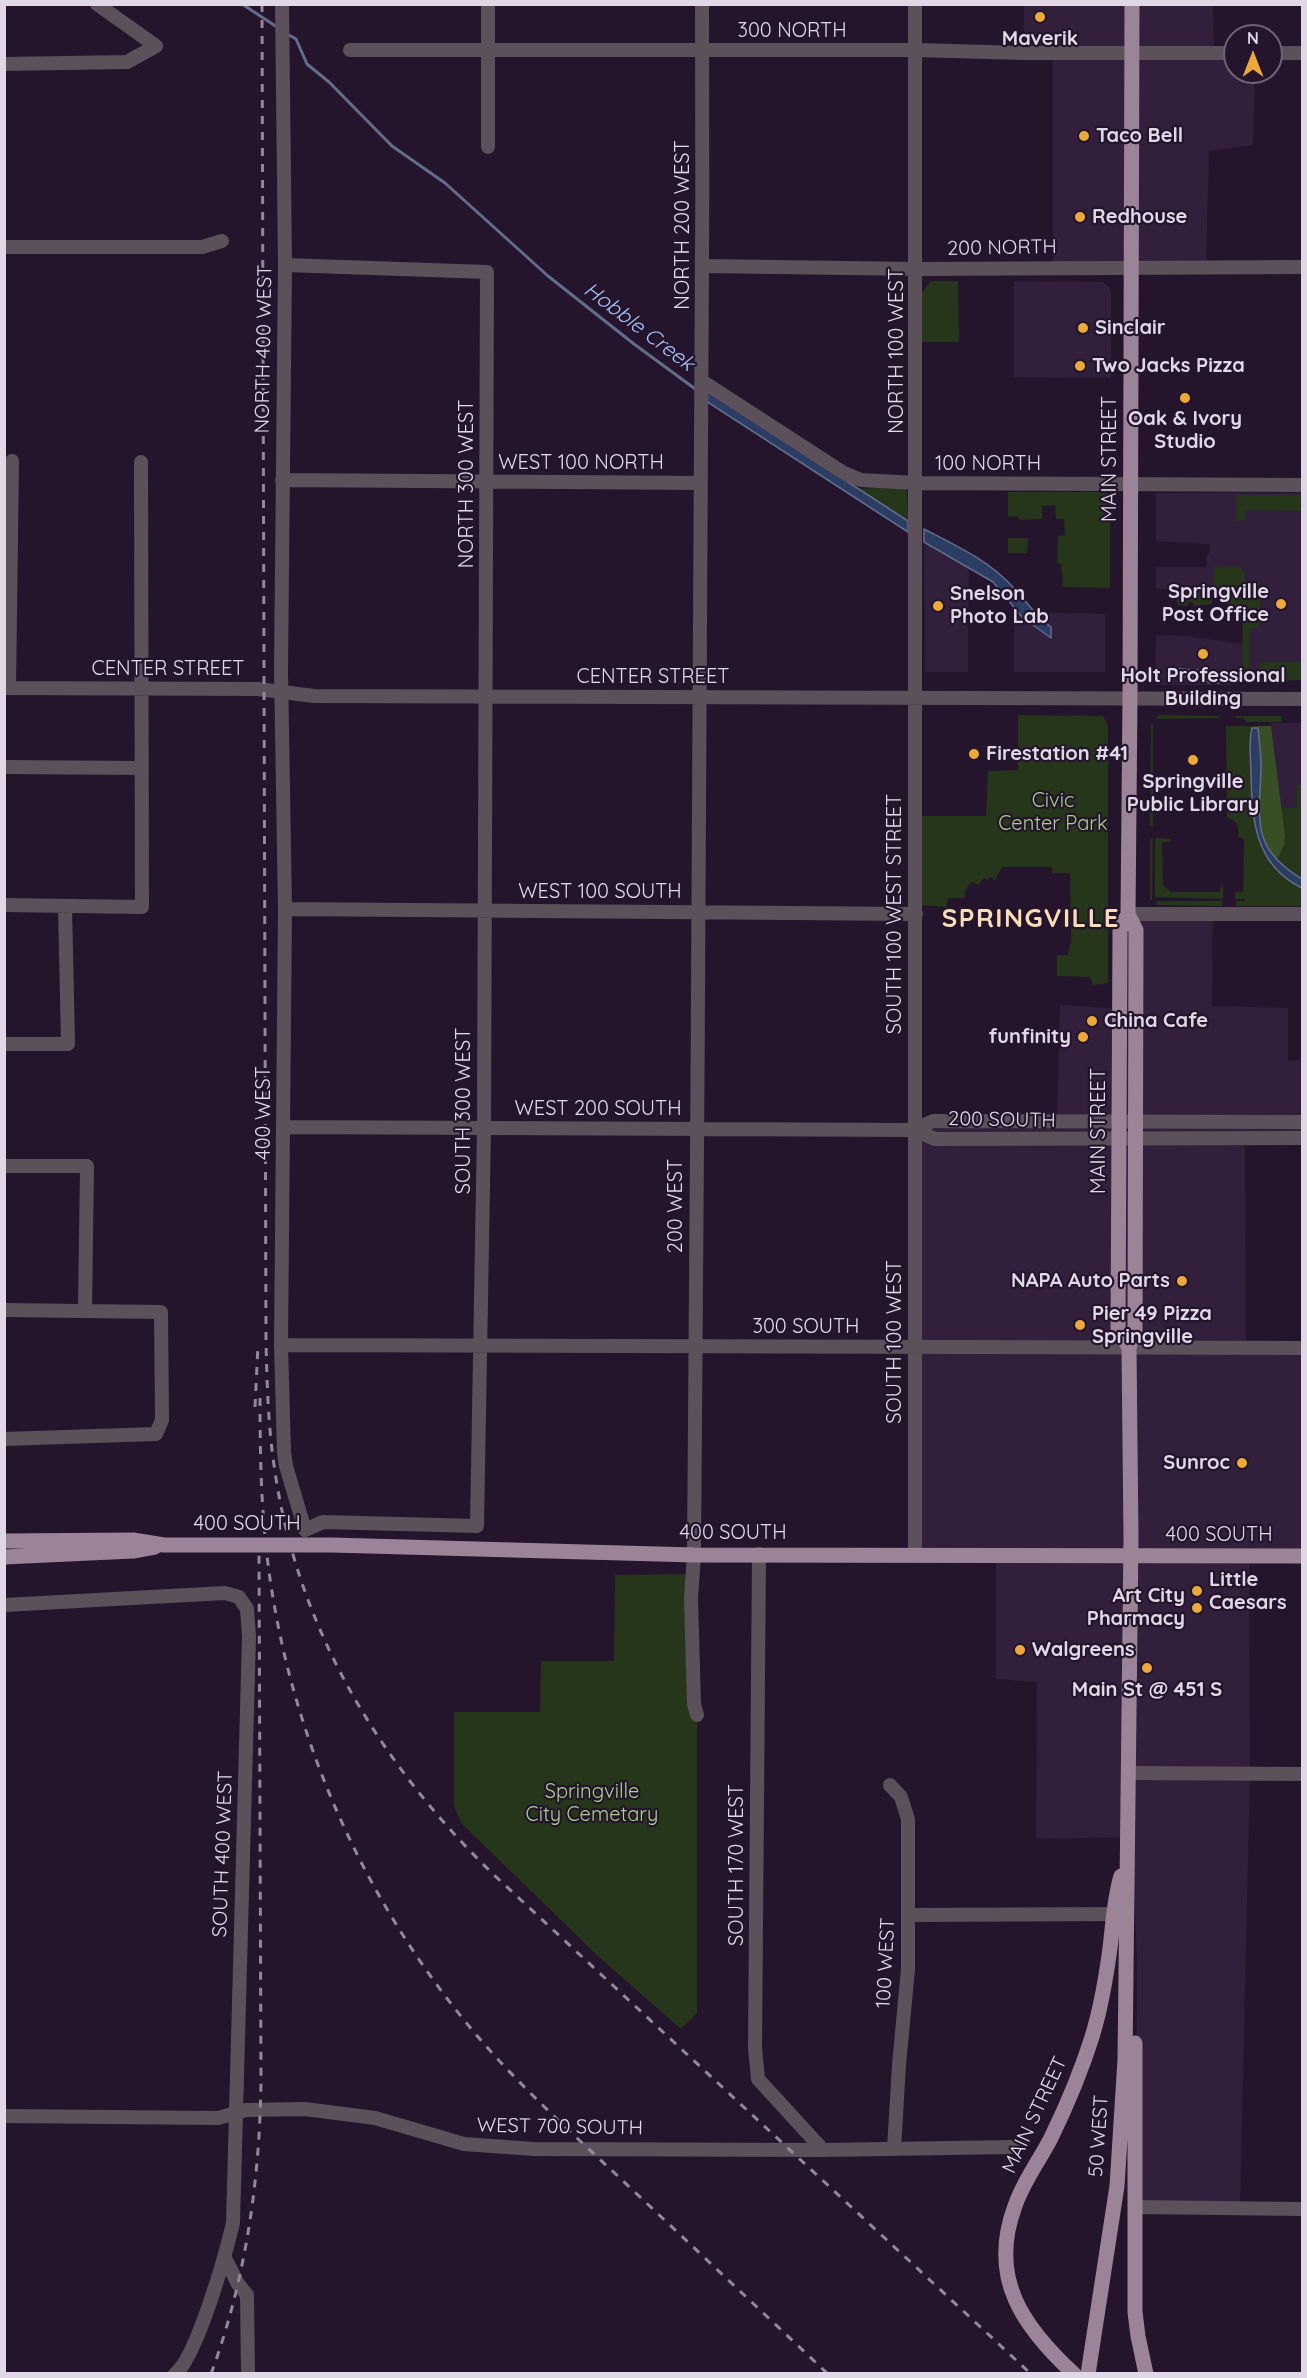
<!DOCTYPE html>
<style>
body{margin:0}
#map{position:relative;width:1307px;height:2378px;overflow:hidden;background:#24152c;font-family:Quicksand,sans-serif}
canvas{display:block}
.frame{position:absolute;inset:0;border:6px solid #e1d8e7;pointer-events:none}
.north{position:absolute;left:1223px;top:24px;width:60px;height:60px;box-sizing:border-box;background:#24152c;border:2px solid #706377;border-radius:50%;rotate:0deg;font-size:16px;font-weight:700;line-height:24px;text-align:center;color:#e1d8e7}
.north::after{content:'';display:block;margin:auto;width:21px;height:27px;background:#eba93a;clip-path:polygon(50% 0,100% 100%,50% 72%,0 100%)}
</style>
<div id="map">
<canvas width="1307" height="2378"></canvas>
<div class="frame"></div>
<div class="north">N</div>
</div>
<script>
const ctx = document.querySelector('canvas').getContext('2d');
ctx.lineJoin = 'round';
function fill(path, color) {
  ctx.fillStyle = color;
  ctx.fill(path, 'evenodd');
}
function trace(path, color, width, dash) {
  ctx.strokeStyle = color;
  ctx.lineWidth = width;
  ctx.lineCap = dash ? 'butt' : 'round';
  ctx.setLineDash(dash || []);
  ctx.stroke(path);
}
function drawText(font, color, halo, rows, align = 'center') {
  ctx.font = font + ' Quicksand,sans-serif';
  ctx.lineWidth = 4.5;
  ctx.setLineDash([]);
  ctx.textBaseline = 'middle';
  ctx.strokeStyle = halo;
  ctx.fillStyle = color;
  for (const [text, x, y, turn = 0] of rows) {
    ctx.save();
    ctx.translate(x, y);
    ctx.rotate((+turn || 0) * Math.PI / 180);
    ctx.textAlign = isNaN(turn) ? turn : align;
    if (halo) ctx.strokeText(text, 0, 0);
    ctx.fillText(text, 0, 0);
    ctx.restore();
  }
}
fill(new Path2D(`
 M1024 5H1213L1214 53H1235V72H1255L1253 145 1209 151 1206 267H1053V53H1023Z
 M1014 281 1103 282 1109 287 1111 292V378L1014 377Z
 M1156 493H1302V673H1269L1247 682 1230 685H1155L1156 635 1185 636 1243 644 1246 590 1156 589V567H1206L1207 554 1210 553V544L1156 541Z
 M924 542 969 567 968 672H925Z
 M1014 612 1105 614V672H1014Z
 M1271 723H1302V785L1297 786V808H1283L1279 800Z
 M1128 914H1213L1212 1006 1288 1008V1061L1302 1060V1138L1245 1139 1246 1347 1302 1348V1556L1249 1557 1250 1774 1240 2208 1136 2207 1137 1960 1132 1837 1036 1839 1037 1682 996 1679V1555L915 1554 914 1130 1057 1122 1060 1005 1120 1009Z`), '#311f3b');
fill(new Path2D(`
 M931 281H958L959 342H922V292Z
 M902 487 907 491 908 521 857 489Z
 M1008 492H1108L1110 495V588L1063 587 1061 564 1057 563 1058 536 1065 535 1064 519H1056L1055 505 1042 506V519L1018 520V516L1008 517Z
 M1236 495H1302V511L1246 510 1245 521H1236Z
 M1008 538H1028L1027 553H1008Z
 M1241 566V570L1244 571 1245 584H1260V624L1257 628H1250L1249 681 1243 683 1242 606H1228V599L1212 597V604L1193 606V602H1188V606L1177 605V598L1172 597V589L1214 590V567Z
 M1261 662H1302V680L1263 681 1260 680 1259 667Z
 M1018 715 1103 716 1108 725V983L1093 985 1090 977 1057 976V955H1068L1071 940 1070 873H1052V867H1002L995 880 990 877 988 880 984 878 978 885 971 882 965 891V898H948L946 907 921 905 922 816H986L988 771 1018 770Z
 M1160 715 1218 716 1220 718 1157 719 1156 717Z
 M1235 716H1281L1282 722H1246L1243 718H1236Z
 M1151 724H1153V827L1150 825Z
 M1226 726H1271L1279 799 1283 808H1297V785H1302V906H1236V901H1245L1244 899H1235V892H1243L1244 839 1238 837C1239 828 1238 820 1227 818Z
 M1153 838 1152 900H1150V840Z
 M1155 838 1171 839 1169 842H1162L1163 885 1171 892H1220L1221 886 1223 885V899L1155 897Z
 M1157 901H1223L1222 906 1156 905Z
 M697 1574V2013L681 2029 599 1957 461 1823 454 1806V1712H540L541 1661H614L615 1575Z`), '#26361a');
fill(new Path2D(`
 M1257 726H1271L1285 836 1284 845 1277 860C1252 831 1261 799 1261 764 1261 752 1259 739 1257 726Z`), '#384f25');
const water = new Path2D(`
 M705 389 908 521V532L706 401Z
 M924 529C955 545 988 560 1013 587 1026 601 1035 615 1051 627V638L1022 617 993 582 924 542Z
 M1169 668 1206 671 1219 683H1209L1203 678 1169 677Z
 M1252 728H1258C1259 740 1261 753 1261 765 1260 819 1249 847 1302 879V888C1255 865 1252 821 1251 774 1251 759 1248 742 1252 728Z`);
fill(water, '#2c3d64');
trace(water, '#626c8b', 1.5);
trace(new Path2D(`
 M242 4 277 27
 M287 34 296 39 307 64 329 82 392 146 445 183 548 276 634 344 698 391`), '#626c8b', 3);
trace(new Path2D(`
 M282 4 285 265 281 671 285 909 281 1345 284 1452 286 1466 305 1530 323 1522 477 1526 484 1128 487 272 285 265
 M488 4V147
 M350 50H915L1023 53H1235
 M1271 53H1302
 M4 64 127 62 156 46 97 4
 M4 247H202L222 241
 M703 266 917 269 1302 267
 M702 381 844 473 861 480 916 483 1302 485
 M282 480 701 483
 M4 688 258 689 314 696 1302 699
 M9 688 12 461
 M4 767 140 768
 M4 905 142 907 141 462
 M285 909 916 914
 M1128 914H1302
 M4 1044H68L65 906
 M283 1127 914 1130 935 1139 1302 1138
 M914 1130 933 1121 1302 1122
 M4 1166H87L85 1311
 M4 1310 161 1312 162 1420 156 1434 4 1439
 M281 1345 1302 1348
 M759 1554 755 2048 758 2079 823 2150
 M915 1554V4
 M4 1605 225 1593 239 1597 247 1609 249 1636 233 2223C226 2253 197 2357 175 2374
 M697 1715 694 1704 691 1598 694 1555C697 1038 704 521 702 4
 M1128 1773 1302 1774
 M890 1785 901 1797 908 1819V1969L899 2065 894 2149
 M909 1915 1123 1914
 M4 2116 218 2118 246 2110 305 2109 375 2118 464 2144 534 2149 823 2150 1013 2147
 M1136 2207 1302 2209
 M225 2258 238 2284 247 2295 248 2374`), '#5c505a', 14);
trace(new Path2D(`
 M1129 1347 1118 1331 1120 930 1128 914 1130 698 1132 4
 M4 1541 133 1540 164 1545H332L694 1555 1302 1556
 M4 1557 133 1551 155 1547
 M1135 2043V2312L1138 2336 1146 2374
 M1074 2374C1023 2327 988 2278 1015 2206 1023 2182 1039 2161 1051 2138 1067 2105 1081 2072 1092 2037 1101 2008 1106 1978 1110 1948 1113 1924 1114 1899 1121 1876
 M1088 2374 1117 2186 1125 2060 1131 1538 1129 1347 1135 1331 1136 930 1128 914`), '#9b8497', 15);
trace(new Path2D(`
 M262 4 266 1342C267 1383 268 1424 274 1465 296 1626 378 1762 493 1874L1031 2374
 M260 1398C260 1454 261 1509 268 1564 291 1745 372 1920 494 2055 534 2099 578 2139 621 2179 690 2244 759 2309 828 2374
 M255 1407 258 1345
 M211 2374C246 2279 260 2179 261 2079L259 1554`), '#93879a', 3, [8, 8]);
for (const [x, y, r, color] of [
 [1040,17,6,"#eba93a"],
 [1084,136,6,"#eba93a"],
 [1080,217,6,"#eba93a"],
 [1083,328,6,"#eba93a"],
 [1080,366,6,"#eba93a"],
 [1185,398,6,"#eba93a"],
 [1281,604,6,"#eba93a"],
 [938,606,6,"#eba93a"],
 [1203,654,6,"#eba93a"],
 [974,754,6,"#eba93a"],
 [1193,760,6,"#eba93a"],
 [1092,1021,6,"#eba93a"],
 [1083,1037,6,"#eba93a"],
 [1182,1281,6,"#eba93a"],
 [1080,1325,6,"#eba93a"],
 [1242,1463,6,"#eba93a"],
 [1197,1591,6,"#eba93a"],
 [1197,1608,6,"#eba93a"],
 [1020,1650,6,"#eba93a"],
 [1147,1668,6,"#eba93a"]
]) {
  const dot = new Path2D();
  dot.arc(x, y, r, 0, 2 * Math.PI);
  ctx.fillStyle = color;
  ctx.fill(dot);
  trace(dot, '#24152c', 2);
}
drawText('20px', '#e1d8e7', '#24152c', [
 ["300 NORTH",792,31],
 ["NORTH 200 WEST",683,225,-90],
 ["200 NORTH",1002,248,-1],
 ["NORTH 400 WEST",264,349,-89],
 ["NORTH 100 WEST",897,351,-90],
 ["MAIN STREET",1110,459,-90],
 ["WEST 100 NORTH",581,463],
 ["100 NORTH",988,464],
 ["NORTH 300 WEST",467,484,-90],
 ["CENTER STREET",168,669],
 ["CENTER STREET",653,677],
 ["WEST 100 SOUTH",600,892],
 ["SOUTH 100 WEST STREET",895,914,-90],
 ["WEST 200 SOUTH",598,1109],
 ["SOUTH 300 WEST",464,1111,-90],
 ["400 WEST",264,1113,-90],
 ["200 SOUTH",1002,1120,1],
 ["MAIN STREET",1099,1131,-90],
 ["200 WEST",676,1206,-90],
 ["300 SOUTH",806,1327],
 ["SOUTH 100 WEST",895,1342,-90],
 ["400 SOUTH",247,1524],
 ["400 SOUTH",733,1533],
 ["400 SOUTH",1219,1535],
 ["SOUTH 400 WEST",223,1854,-88],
 ["SOUTH 170 WEST",737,1865,-90],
 ["100 WEST",886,1963,-87],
 ["MAIN STREET",1035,2115,-65],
 ["WEST 700 SOUTH",560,2127,1],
 ["50 WEST",1099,2136,-86]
]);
drawText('bold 20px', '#e1d8e7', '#24152c', [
 ["Maverik",1040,39,"center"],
 ["Taco Bell",1096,136],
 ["Redhouse",1092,217],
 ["Sinclair",1095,328],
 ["Two Jacks Pizza",1092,366],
 ["Oak & Ivory",1185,419,"center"],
 ["Studio",1185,442,"center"],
 ["Springville",1269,592,"right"],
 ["Post Office",1269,615,"right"],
 ["Snelson",950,594],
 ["Photo Lab",950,617],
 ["Holt Professional",1203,676,"center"],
 ["Building",1203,699,"center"],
 ["Firestation #41",986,754],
 ["Springville",1193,782,"center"],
 ["Public Library",1193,805,"center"],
 ["China Cafe",1104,1021],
 ["funfinity",1071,1037,"right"],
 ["NAPA Auto Parts",1170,1281,"right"],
 ["Pier 49 Pizza",1092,1314],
 ["Springville",1092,1337],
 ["Sunroc",1230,1463,"right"],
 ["Little",1209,1580],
 ["Caesars",1209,1603],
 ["Art City",1185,1596,"right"],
 ["Pharmacy",1185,1619,"right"],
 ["Walgreens",1032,1650],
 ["Main St @ 451 S",1147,1690,"center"]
], 'left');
drawText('20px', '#a9d18d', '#24152c', [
 ["Civic",1053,801],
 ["Center Park",1053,824],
 ["Springville",592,1792],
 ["City Cemetary",592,1815]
]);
drawText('italic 21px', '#a8c2f7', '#24152c', [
 ["Hobble Creek",639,327,37]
]);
ctx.letterSpacing = '1.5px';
drawText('bold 26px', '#f9ddb6', '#24152c', [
 ["SPRINGVILLE",1031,919]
]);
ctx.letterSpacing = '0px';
</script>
